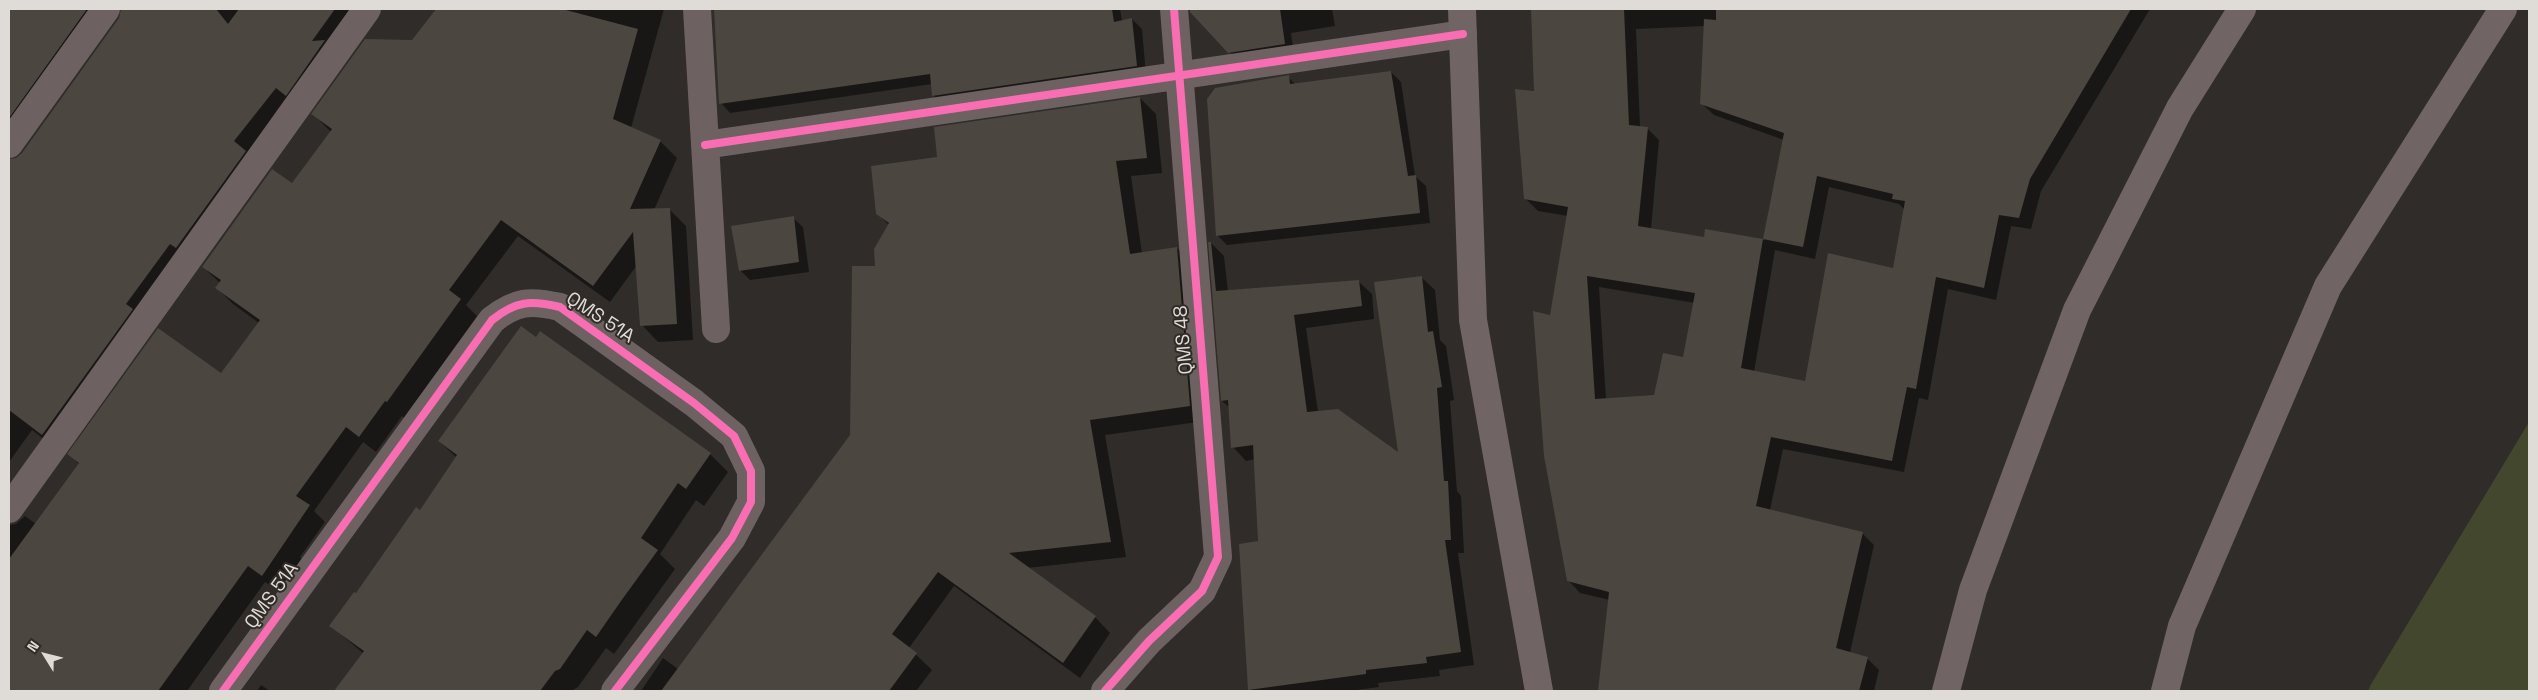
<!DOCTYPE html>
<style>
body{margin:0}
#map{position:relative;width:2538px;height:700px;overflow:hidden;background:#2f2c29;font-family:"Space Grotesk",sans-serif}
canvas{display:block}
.frame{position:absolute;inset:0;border:10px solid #dfdcd8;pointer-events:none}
.north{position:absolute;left:20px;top:630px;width:50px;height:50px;-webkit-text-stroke:4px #312c27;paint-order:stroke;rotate:306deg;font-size:14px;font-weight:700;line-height:20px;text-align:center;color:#dfdcd8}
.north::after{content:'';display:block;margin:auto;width:18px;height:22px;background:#dfdcd8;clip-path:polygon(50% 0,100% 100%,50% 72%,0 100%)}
</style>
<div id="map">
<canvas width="2538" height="700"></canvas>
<div class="frame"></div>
<div class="north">N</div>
</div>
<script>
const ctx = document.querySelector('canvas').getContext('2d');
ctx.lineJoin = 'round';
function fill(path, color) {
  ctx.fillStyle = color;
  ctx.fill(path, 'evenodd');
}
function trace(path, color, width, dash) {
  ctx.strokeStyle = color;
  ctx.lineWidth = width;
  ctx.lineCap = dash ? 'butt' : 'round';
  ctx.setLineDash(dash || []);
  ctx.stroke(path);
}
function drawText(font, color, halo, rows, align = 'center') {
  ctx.font = font + ' "Space Grotesk",sans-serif';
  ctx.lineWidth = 4;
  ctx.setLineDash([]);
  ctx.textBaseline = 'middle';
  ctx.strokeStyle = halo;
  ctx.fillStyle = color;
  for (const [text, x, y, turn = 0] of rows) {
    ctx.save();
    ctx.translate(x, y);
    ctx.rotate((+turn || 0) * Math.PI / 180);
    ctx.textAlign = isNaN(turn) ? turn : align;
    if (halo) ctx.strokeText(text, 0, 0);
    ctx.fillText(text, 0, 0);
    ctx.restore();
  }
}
fill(new Path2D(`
 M2529 422V691H2368L2370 686Z`), '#42472e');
fill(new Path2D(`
 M9 9H371L59 451 32 430 9 462ZM123 10 120 19 23 154 15 160 9 161 12 152 117 11Z
 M438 9H664L631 128 660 141 677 158 654 210 669 209 686 226 693 340 658 342 642 325 637 265 610 302 518 236 466 305 477 316 404 418 402 416 376 452 363 442 314 511 325 522 300 557 302 560 279 592 265 582 187 691H9V507L15 513 9 525 16 524 25 516 36 524 79 464 69 454 221 375 259 323 233 304 217 288 220 283 203 267 292 185 331 132 313 114 412 41Z
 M715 9H1120L1122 21 1132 19 1142 29 1146 75 943 105 933 95 932 84 730 113 721 103Z
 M1203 9H1332L1335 26 1291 33 1294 54 1239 62 1205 26Z
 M1533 9H2150L2041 191 2031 229 2011 226 1996 300 1948 289 1928 400 1919 398 1904 472 1783 449 1770 510 1862 533 1874 545 1850 653 1867 658 1879 670 1874 691H1599L1610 600 1580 593 1568 580 1551 316 1568 216 1538 211 1526 199 1535 92ZM1705 26 1701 103 1714 115 1784 140 1764 240 1706 231 1705 238 1651 229 1659 140 1647 128 1640 127 1636 29ZM1829 187 1899 204 1905 210 1894 269 1806 382 1754 372 1775 250 1815 259ZM1599 287 1695 303 1684 359 1655 396 1606 400Z
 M1391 72 1401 82 1415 176 1426 186 1430 223 1227 245 1217 235 1288 77 1296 85Z
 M1140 98 1156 114 1162 173 1131 176 1142 254 1177 248 1193 264 1205 421 1105 435 1126 557 1027 568 1095 617 1110 633 1080 678 954 586 909 648 932 670 916 691H641L663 658 678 669 852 435 877 267 889 225 877 213 938 158Z
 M793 218 803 227 809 272 750 280 740 270Z
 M1211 243 1224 256 1228 292 1358 281 1372 294 1374 319 1306 328 1318 412 1399 455 1421 277 1435 290 1440 340 1446 346 1454 400 1450 401 1457 491 1461 496 1464 553H1458L1474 665 1439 670 1440 676 1378 683 1379 687 1349 691 1250 690 1259 542 1255 459 1246 461 1233 447 1230 408 1222 401Z
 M541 332 710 454 728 472 704 506 696 500 660 554 675 569 614 654 606 648 578 687 571 691H336L364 654 331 626 420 512 457 458 439 441Z
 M261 685 270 691H257Z`), '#0007');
fill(new Path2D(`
 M9 9H87L9 118Z
 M121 9H216L228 24 239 9H335L312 41 325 40 286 96 276 88 234 141 246 151 176 248 170 244 126 304 133 309 42 435 9 410V159L16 158 22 153 119 18Z
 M436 9H562L638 29 613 119 661 140 630 209 670 208 677 324 640 326 633 232 593 286 501 220 449 290 461 299 387 402 385 401 359 437 346 427 296 496 310 505 262 576 248 566 158 691H9V559L79 463 67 454 158 328 221 373 260 320 215 288 221 280 202 267 272 169 292 183 332 129 311 114 365 39 412 40Z
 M714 9H1112L1114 22 1132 18 1137 66 932 96 930 74 719 104Z
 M1190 9H1280L1285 44 1228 53 1190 12Z
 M1531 9H1624L1629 125 1648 127 1638 226 1704 237 1705 229 1763 239 1784 133 1700 104 1704 19 1716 20V9H2131L2030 179 2019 218 1999 215 1984 288 1936 277 1916 389 1907 387 1892 461 1771 437 1756 506 1863 532 1836 648 1868 657 1859 691H1598L1609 592 1567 581 1544 456 1533 311 1550 315 1568 207 1524 199 1515 89 1534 91ZM1817 176 1893 194 1892 199 1905 201 1893 268 1828 253 1805 381 1741 368 1763 239 1803 247ZM1587 276 1695 293 1683 357 1663 353 1654 395 1595 399Z
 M1391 71 1408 176 1416 175 1420 213 1216 236 1207 99 1215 88 1289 75 1290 84Z
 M1140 97 1147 158 1116 161 1130 254 1177 247 1190 406 1090 420 1111 542 1009 553 1096 616 1063 663 938 572 892 634 917 653 889 691H661L850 435 852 266H875L874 249 889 223 876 214 871 166 937 157 934 127Z
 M794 216 799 262 739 271 731 226Z
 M1208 242H1211L1216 291 1359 280 1362 306 1294 315 1307 412 1338 409 1398 452 1374 282 1422 276 1428 332 1433 331 1442 387 1437 388 1444 481H1448L1451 540H1445L1461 652 1426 657 1427 663 1366 670V674L1248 690 1239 544 1258 541 1253 445 1231 448 1228 400 1221 401Z
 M521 326 536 337 540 331 711 453 686 489 678 483 641 538 658 550 621 601 596 637 587 630 560 669 555 671 540 691H334L364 651 329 626 354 592 356 593 416 507 420 510 457 455 438 441Z`), '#4b463f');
trace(new Path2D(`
 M697 9 716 329
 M9 144 106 9
 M705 145 1463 34
 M9 509 367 9
 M223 691 492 320C516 301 530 300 560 307L694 403 734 436 751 471V502L732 538 615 691
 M1105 691 1149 641 1202 591 1218 557 1174 9`), '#6d6261', 28);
trace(new Path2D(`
 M1462 9 1473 320 1539 691
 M1946 691 1973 590 2077 310 2180 108 2242 9
 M2165 691 2182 626 2328 286 2503 9`), '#706464', 28);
trace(new Path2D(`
 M705 145 1463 34
 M223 691 492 320C516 301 530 300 560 307L694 403 734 436 751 471V502L732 538 615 691
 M1105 691 1149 641 1202 591 1218 557 1174 9`), '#f96db3', 8);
drawText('19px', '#dfdcd8', '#312c27', [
 ["QMS 51A",600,318,33],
 ["QMS 48",1184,340,-95],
 ["QMS 51A",272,596,-54]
]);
</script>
